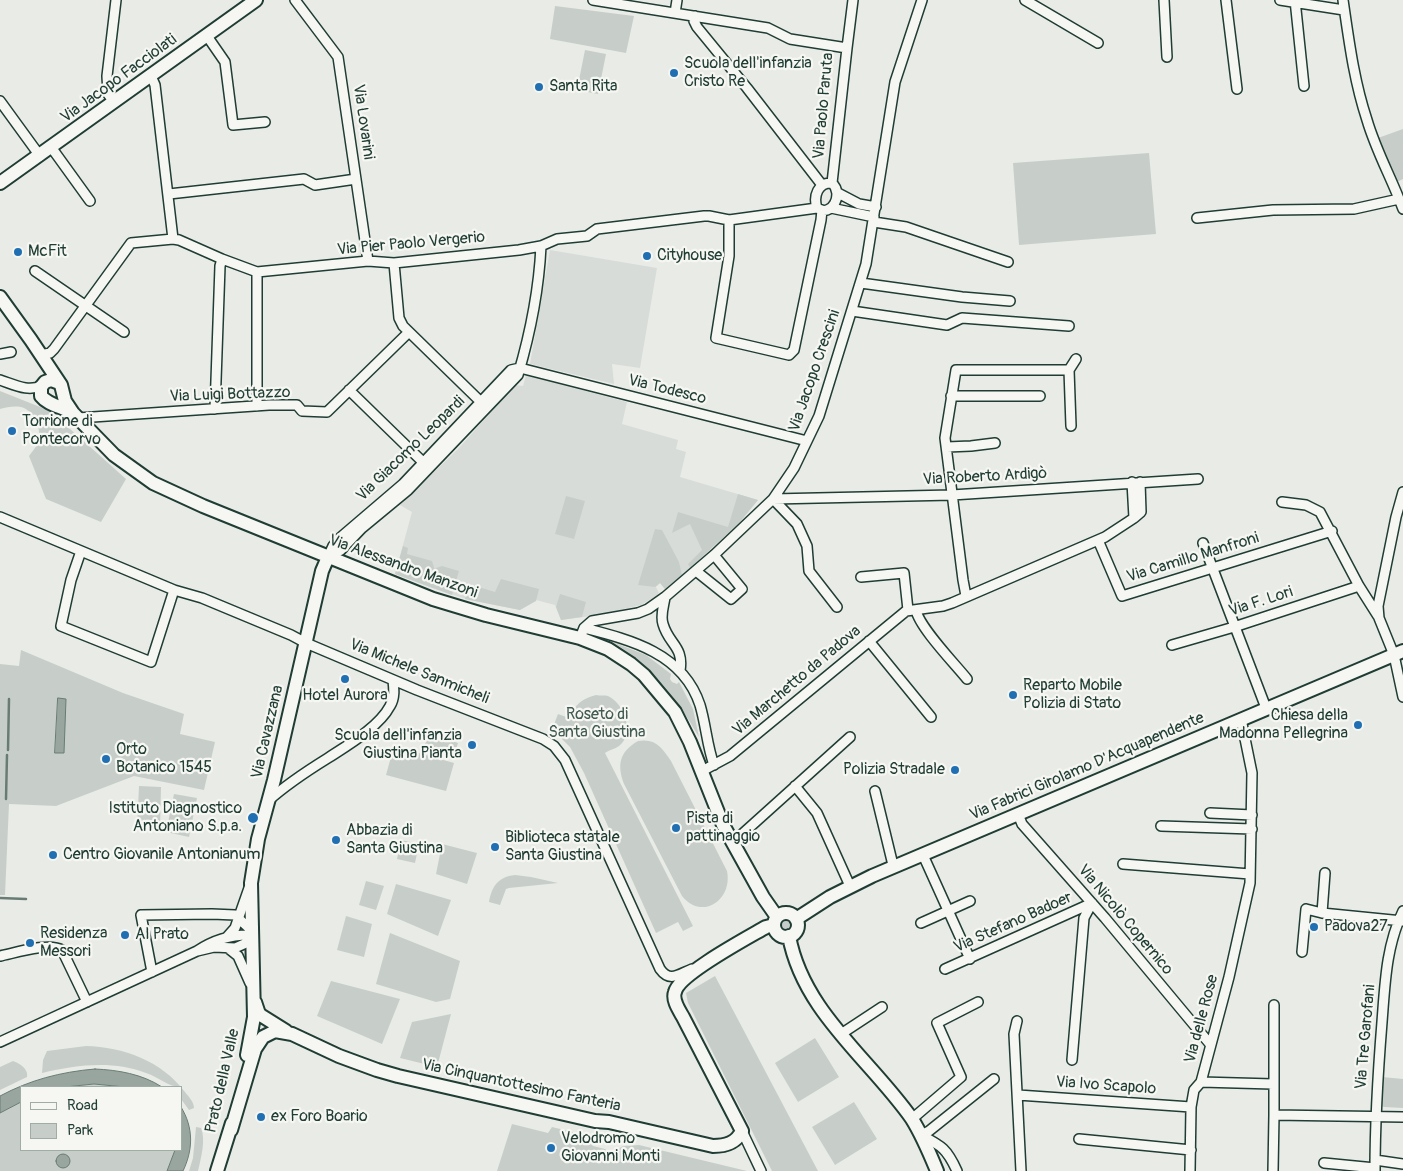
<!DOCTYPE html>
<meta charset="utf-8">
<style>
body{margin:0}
#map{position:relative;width:1403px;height:1171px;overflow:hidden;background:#e9ebe7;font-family:Pangolin,sans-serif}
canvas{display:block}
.legend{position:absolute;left:20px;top:1086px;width:162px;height:65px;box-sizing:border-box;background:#f6f6f2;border:1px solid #a0aca6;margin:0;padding:6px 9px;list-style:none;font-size:15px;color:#1f3d34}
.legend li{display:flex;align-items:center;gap:10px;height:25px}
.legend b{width:25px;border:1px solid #a0aca6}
</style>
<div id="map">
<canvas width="1403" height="1171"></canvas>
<ul class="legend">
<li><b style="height:6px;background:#f6f6f2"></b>Road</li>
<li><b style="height:14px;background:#c7cec9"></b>Park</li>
</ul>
</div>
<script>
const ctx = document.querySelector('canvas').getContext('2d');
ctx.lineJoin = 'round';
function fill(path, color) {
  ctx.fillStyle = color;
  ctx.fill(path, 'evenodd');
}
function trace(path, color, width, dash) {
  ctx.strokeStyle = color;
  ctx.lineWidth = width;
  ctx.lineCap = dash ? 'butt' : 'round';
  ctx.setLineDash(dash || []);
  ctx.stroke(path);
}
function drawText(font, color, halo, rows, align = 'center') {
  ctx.font = font + ' Pangolin,sans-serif';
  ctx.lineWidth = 4.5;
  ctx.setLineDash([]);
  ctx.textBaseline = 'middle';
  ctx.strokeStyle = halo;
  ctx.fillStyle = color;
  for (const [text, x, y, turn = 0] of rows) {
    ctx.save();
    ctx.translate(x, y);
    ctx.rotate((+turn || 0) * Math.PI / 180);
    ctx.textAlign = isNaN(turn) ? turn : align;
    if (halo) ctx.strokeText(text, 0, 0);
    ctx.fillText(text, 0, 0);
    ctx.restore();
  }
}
fill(new Path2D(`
 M550 250 657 268 640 368 612 364 614 384 530 364Z
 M526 375 627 402 622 424 678 440 676 449 686 452 680 477 758 500 739 523 690 568 665 589 660 583 656 587 659 593 656 596 641 605 598 615 561 620 555 605 536 600 520 610 469 600 432 588 395 574 412 512 400 505 458 449 515 385 523 386Z`), '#d8dcd8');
fill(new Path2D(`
 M555 6 634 16 626 53 550 39Z
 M585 50 606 54 598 94 577 90Z
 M1403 129V179L1397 182 1378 138Z
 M1149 153 1156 234 1019 245 1013 163Z
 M0 391 50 411 126 479 101 522 46 499 29 456C32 452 36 447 38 443 42 430 36 414 24 408 16 405 8 407 0 409Z
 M738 494 758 500 739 523 690 568 688 564 702 550 690 524 672 533 678 512 728 527Z
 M566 496 585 501 574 539 555 534Z
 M655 529 662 530 679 562 682 575 665 589 660 583 655 587 638 585Z
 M403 546 408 548 407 554 432 561 436 574 438 573 436 568 442 566 459 571 452 595 395 574Z
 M501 579 539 589 536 601 520 610 465 599 469 584 495 592Z
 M560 594 586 602 582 617 561 620 556 607Z
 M610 641 646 655 671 674 670 679 672 682 677 684 679 682 693 709 699 737C675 696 652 665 610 641Z
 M21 650 123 693 184 714 180 734 215 742 204 790 134 776 56 806 9 804 5 895H0V664L19 666Z
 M596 695C600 696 605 695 608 696 625 704 635 734 619 746 615 749 609 750 605 753L693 926 683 931 678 922 656 933 584 773 570 747 561 738 551 732 558 714 569 718C575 704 582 699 596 695Z
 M429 734 458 743 453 759 423 749Z
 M638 741C656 738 662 748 671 761L727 871C733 900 702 921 682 896L624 784C617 765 619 752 638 741Z
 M394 746 454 763 446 791 386 775Z
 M139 786 161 787 160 830 137 829Z
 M174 794 197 798 189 837 166 832Z
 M401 840 419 844 415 863 397 859Z
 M442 844 477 853 467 884 436 874Z
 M515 875 531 877 558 883 509 888 506 889 500 905 489 902C492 886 498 877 515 875Z
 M366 881 384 886 376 910 359 905Z
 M396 884 451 900 438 936 387 914Z
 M346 916 372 924 364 957 337 950Z
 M780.5 925a5.5 5.5 0 1 1 11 0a5.5 5.5 0 1 1-11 0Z
 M390 933 460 961 450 999 436 1002 376 984Z
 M715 976 818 1171H772L688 1003 686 993Z
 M331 981 400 999 382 1044 317 1016Z
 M451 1014 437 1067 400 1058 412 1022Z
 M815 1038 839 1077 798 1102 775 1063Z
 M86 1046C123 1047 162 1061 185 1092 189 1097 194 1102 194 1108L189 1110 181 1099V1087C168 1087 159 1077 146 1073 112 1060 77 1065 42 1073L43 1060 47 1051Z
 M13 1061C19 1063 29 1069 27 1077L0 1090V1067Z
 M1382 1077 1403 1079V1108L1384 1107 1381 1106Z
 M94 1084 125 1087H65Z
 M21 1102V1150H175L167 1171H0V1113Z
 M854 1102 877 1139 835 1165 812 1127Z
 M512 1124 548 1133 552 1127 581 1134 593 1146 605 1149 614 1157 612 1153 623 1146 639 1145 747 1171H497Z
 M196 1127 201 1128C206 1140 201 1158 198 1171H189L193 1158Z`), '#c7cec9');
const water = new Path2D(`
 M58 698 66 699 64 753H55Z
 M95 1069C118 1070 142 1074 162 1087H125L94 1084 65 1087H21V1102L0 1113V1096C30 1080 60 1072 95 1069Z
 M181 1107C194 1128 193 1150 183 1171H167L175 1150H181Z
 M56 1161a7 7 0 1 1 14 0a7 7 0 1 1-14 0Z`);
fill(water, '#99a6a0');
trace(water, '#687c75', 1);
trace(new Path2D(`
 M8 750 9 699
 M6 799 7 755
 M0 898 26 899`), '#687c75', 2.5);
const street = new Path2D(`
 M295 0 338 57 368 261
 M593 0 768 28 790 39 847 48 832 183
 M1025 0 1098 43
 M1164 0 1167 57
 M1226 0 1237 89
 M1280 0 1344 10
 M1295 0 1304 86
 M1343 0C1349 41 1354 81 1367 120 1376 151 1392 179 1403 209
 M675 13 677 0
 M695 16 694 21 697 27 747 88 822 185
 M207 36 225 62 233 125 265 122
 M847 48 853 0
 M151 76 155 85 173 239
 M0 101 40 156
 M114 102 108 94 107 76 116 0
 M51 147 90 201
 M838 193 859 204 876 207
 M169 194 304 179 315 185 356 179
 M831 208 874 217
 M1197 218 1273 210 1354 209 1399 199
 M729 220V256L716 338 789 355 794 350 821 220 822 210
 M874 222 906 227 1008 262
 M394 263 399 318 403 326 484 405
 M35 271 124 332
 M861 283 962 297 1010 301
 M852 311 947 325 962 318 1069 326
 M0 354 11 352
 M41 355 50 353 54 349 131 243 173 239 179 240 222 259 257 272 368 261 394 263 519 250 541 246 557 239 587 236 597 229 704 216H709L729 220 817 208C832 218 844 194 832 183 818 182 813 196 817 208
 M520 368 807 441
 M1069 370 1076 359
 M0 380C13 384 29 393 42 385
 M349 390 428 467
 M951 396H1040
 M257 406V272
 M215 409 220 266 222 259
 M78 418 269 405H297L302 411 327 412 409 332
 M947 447 971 446 995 443
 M1132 482 1134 518 1141 512 1140 482
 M1403 492 1396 517 1378 606 1379 618 1394 655 1403 697
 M773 499 952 495 1198 479
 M773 499 797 524 807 546 809 571 837 607
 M1282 502 1306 505 1320 512 1359 586 1378 616
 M0 517 174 590 202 598 291 635 306 643 417 690 543 739 554 746 565 760 660 969C670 983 679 974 692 969
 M1098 540 1122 596 1332 531
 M1203 543 1266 708
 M81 551 71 580 61 626 151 662 174 590
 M328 557 341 550 362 528 408 490 518 375C530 334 539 289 541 246
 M328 557 333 546 341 537 403 484 511 370 520 368
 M696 571 731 599 742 589 714 555
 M861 577 904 573 908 610
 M966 596 963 580 945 438 956 370H1069L1071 426
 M665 597C664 606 660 615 663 624 669 645 684 646 680 671
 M916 610C919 627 955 664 967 679
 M584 628C631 640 683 653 700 705 706 725 707 746 714 765
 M580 638 584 628 592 621 638 613 648 609 665 597 714 555 773 499 794 468 819 416 866 264 895 82 922 0
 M869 641 931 717
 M1172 645 1234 627 1359 586
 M702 771 730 756 906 611 943 606 952 603 1105 537 1134 518
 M795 786 817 813 850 886
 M875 791 892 861 895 867
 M268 801C287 784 307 771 328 758 348 745 379 727 390 706 395 698 394 689 393 680
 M1210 813 1252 815
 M1018 814 1022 824 1105 918 1210 1044
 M1161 826 1252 829
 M731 841 740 836 850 737
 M923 855 970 959
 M1123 864 1250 874
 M1325 873 1322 913 1403 921
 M921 923 970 901
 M227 937 235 928 249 888
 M228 948 238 956 250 983
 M1302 952 1306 909 1322 913
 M0 956C15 953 49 942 62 950L87 1002
 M945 969 1092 903
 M152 972 141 915 212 914 235 915 253 932
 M1274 1005V1115L1403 1117
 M1017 1021 1014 1034 1021 1171
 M841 1034 882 1007
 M0 1042 197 951 214 947 235 948 253 940 248 935C230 935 212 941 197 951
 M1072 1060 1084 918 1092 903
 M1201 1082 1273 1084
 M1018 1095 1191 1107
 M912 1119 961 1077 937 1023 978 1002
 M742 1131 761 1171
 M921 1135 929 1131 994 1079
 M921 1135C942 1146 947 1149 957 1171
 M1079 1139 1191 1150
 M1375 1160 1403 1164
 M1324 1163 1375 1168
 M1190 1171 1191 1107 1194 1090 1201 1082 1229 977 1250 883 1252 773 1241 719
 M1273 1171 1274 1115
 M1375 1171C1375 1121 1378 1072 1382 1022 1385 984 1386 946 1403 911`);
const secondary = new Path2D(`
 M0 183 256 0
 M0 297 31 340 61 385 65 401 73 413 114 455 153 483 203 506 433 599 486 615 580 638 608 649 631 664 644 675 675 712 690 742 723 825 763 897 777 917
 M59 383 51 380 45 382 41 387V396C48 405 63 407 72 413
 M774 925a12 12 0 1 1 24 0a12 12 0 1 1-24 0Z
 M796 919 830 897 872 876 1403 651
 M789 936C803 1012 870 1059 912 1119 922 1135 930 1154 937 1171
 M255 1002 259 1014 262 1016 286 1031
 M247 1055 254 1017 251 883 258 839 274 780 322 571 328 557
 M231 1130 255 1049 263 1037 275 1031 292 1034 339 1056 377 1070 398 1076 595 1121 609 1122 713 1146C726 1146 736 1143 742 1131L683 1017C679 1010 672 1000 675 992 679 974 749 937 766 927L774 925
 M217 1171 232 1123`);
trace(street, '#1f3d34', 12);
trace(secondary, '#1f3d34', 16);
trace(street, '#f6f6f2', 9);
trace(secondary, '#f6f6f2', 12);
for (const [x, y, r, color] of [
 [674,73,5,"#1f6fb2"],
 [539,87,5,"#1f6fb2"],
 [18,252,5,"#1f6fb2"],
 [647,256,5,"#1f6fb2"],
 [12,431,5,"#1f6fb2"],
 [345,679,5,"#1f6fb2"],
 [1013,695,5,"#1f6fb2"],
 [1358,725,5,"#1f6fb2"],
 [472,745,5,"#1f6fb2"],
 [106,759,5,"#1f6fb2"],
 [955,770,5,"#1f6fb2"],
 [253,818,6,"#1f6fb2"],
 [676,828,5,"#1f6fb2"],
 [336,840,5,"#1f6fb2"],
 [495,847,5,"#1f6fb2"],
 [53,855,5,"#1f6fb2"],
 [1314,927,5,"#1f6fb2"],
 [125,935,5,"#1f6fb2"],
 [30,943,5,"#1f6fb2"],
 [261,1117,5,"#1f6fb2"],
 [551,1148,5,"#1f6fb2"]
]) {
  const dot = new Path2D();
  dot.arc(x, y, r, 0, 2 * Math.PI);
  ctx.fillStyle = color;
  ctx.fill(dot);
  trace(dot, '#f6f6f2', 2);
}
drawText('16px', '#1f3d34', '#f6f6f2', [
 ["Scuola dell'infanzia",684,64],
 ["Cristo Re",684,82],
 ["Santa Rita",549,87],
 ["McFit",28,252],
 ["Cityhouse",657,256],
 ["Torrione di",22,422],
 ["Pontecorvo",22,440],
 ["Reparto Mobile",1023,686],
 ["Polizia di Stato",1023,704],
 ["Hotel Aurora",345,696,"center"],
 ["Chiesa della",1348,716,"right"],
 ["Madonna Pellegrina",1348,734,"right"],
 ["Scuola dell'infanzia",462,736,"right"],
 ["Giustina Pianta",462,754,"right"],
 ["Orto",116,750],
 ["Botanico 1545",116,768],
 ["Polizia Stradale",945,770,"right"],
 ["Istituto Diagnostico",242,809,"right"],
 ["Antoniano S.p.a.",242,827,"right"],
 ["Pista di",686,819],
 ["pattinaggio",686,837],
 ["Abbazia di",346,831],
 ["Santa Giustina",346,849],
 ["Biblioteca statale",505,838],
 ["Santa Giustina",505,856],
 ["Centro Giovanile Antonianum",63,855],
 ["Padova27",1324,927],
 ["Residenza",40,934],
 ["Messori",40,952],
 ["Al Prato",135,935],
 ["ex Foro Boario",271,1117],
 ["Velodromo",561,1139],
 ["Giovanni Monti",561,1157]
], 'left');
drawText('16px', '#1f3d34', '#f6f6f2', [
 ["Via Jacopo Facciolati",119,79,-36],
 ["Via Paolo Paruta",824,106,-85],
 ["Via Lovarini",363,122,82],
 ["Via Pier Paolo Vergerio",411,244,-5],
 ["Via Jacopo Crescini",815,371,-71],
 ["Via Todesco",667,390,14],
 ["Via Luigi Bottazzo",230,395,-2],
 ["Via Giacomo Leopardi",411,449,-44],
 ["Via Roberto Ardigò",985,477,-3],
 ["Via Camillo Manfroni",1193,558,-17],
 ["Via Alessandro Manzoni",403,567,20],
 ["Via F. Lori",1261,602,-18],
 ["Via Michele Sanmicheli",419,672,22],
 ["Via Marchetto da Padova",797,681,-40],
 ["Via Cavazzana",268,732,-77],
 ["Via Fabrici Girolamo D'Acquapendente",1087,767,-23],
 ["Via Nicolò Copernico",1125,920,50],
 ["Via Stefano Badoer",1013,923,-24],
 ["Via delle Rose",1202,1019,-75],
 ["Via Tre Garofani",1366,1037,-85],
 ["Prato della Valle",223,1081,-77],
 ["Via Cinquantottesimo Fanteria",521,1086,12],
 ["Via Ivo Scapolo",1106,1086,4]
]);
drawText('16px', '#415a52', '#f6f6f2', [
 ["Roseto di",597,715],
 ["Santa Giustina",597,733]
]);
</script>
